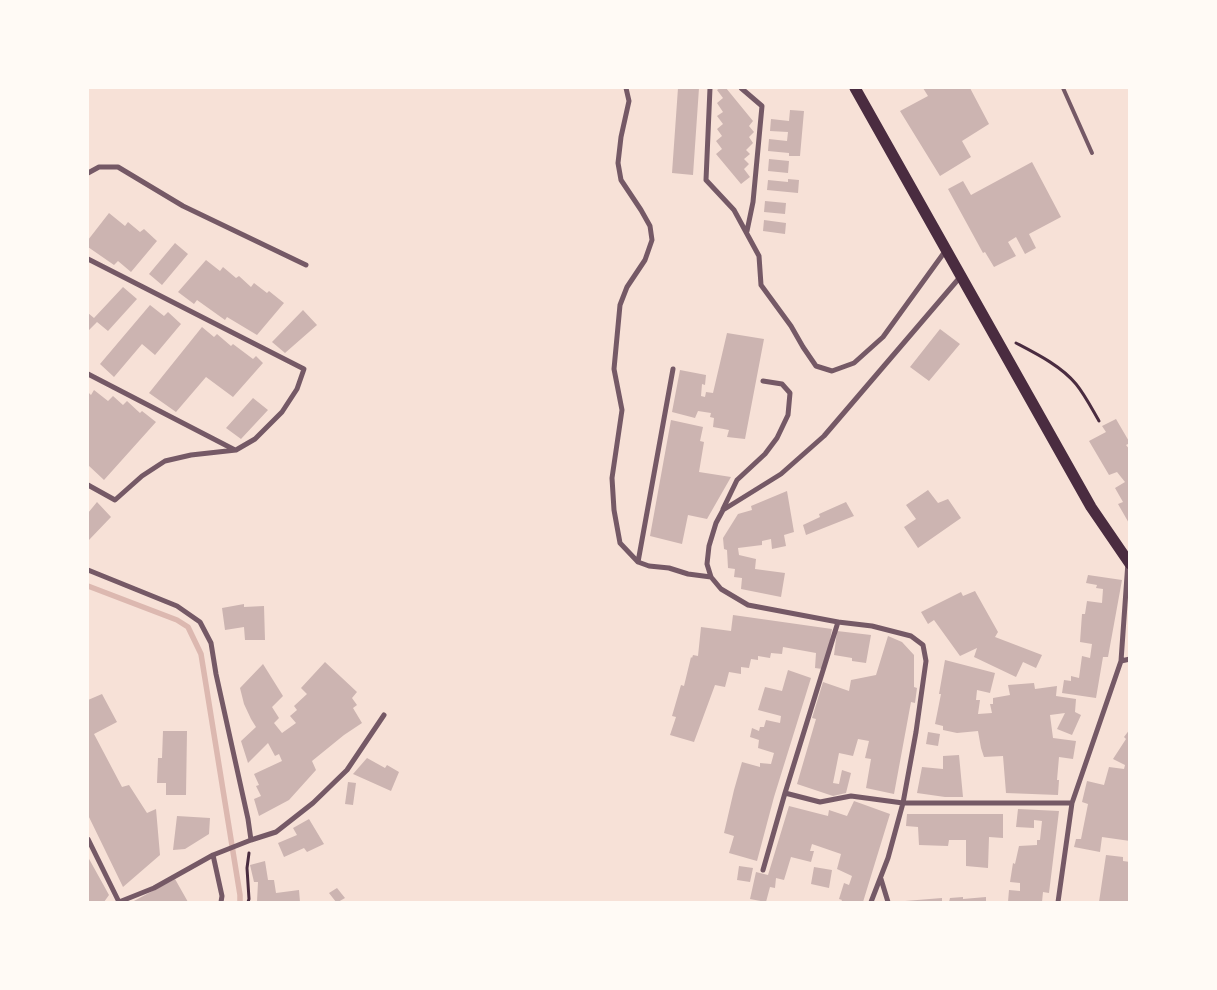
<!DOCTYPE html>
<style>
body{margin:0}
#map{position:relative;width:1217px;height:990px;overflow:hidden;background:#f7e1d7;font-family:"PT Serif",serif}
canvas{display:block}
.frame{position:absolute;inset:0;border:89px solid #fffaf5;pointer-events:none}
</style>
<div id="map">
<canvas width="1217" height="990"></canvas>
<div class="frame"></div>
</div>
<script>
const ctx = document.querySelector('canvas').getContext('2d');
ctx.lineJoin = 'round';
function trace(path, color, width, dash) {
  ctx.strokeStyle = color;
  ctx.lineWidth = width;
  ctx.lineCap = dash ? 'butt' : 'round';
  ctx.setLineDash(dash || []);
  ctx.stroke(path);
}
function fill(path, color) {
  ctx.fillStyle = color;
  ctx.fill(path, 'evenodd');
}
trace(new Path2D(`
 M88 586 177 620 188 627 201 654 240 895V902`), '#dcb8b0', 5.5);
fill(new Path2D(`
 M678 88H699L693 175 672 173Z
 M720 88H726L753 121 749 126 754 132 749 137 753 143 746 150 750 154 744 159 749 164 744 169 750 177 741 184 716 154 722 149 716 141 722 136 717 129 723 124 717 116 723 112 717 103 723 98 717 90Z
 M923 88H970L989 124 962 141 971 157 940 176 900 111 928 96Z
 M790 110 804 111 800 156H789V153L768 151 769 139 787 141 788 132 770 131 771 119 789 121Z
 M769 159 789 161 788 173 768 171Z
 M1032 162 1061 217 1029 234 1036 248 1025 254 1016 237 1008 242 1016 256 994 267 985 252 983 253 948 189 963 181 971 195Z
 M788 179 799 180 798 193 767 190 768 180 788 182Z
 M765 201 786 203 785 214 764 212Z
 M109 213 125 226 128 222 140 232 144 229 157 241 131 272 118 261 114 265 88 247V240Z
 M764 220 786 223 785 234 763 231Z
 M175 243 188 254 162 285 149 274Z
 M206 260 220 271 223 267 236 278 239 276 251 287 254 283 267 293 269 291 284 303 257 335 227 317 225 320 197 300 194 304 178 292Z
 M123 287 137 299 108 331 97 322 88 331V313L94 318Z
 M150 305 164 316 168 312 181 324 155 355 142 344 114 377 100 364Z
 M303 310 317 325 285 353 272 342Z
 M202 327 214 337 217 334 231 346 233 344 253 359 256 356 263 363 233 397 206 377 176 412 149 393Z
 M940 329 960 344 929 381 910 367Z
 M727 333 764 339 745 439 727 437 729 430 713 427 714 418 710 417 711 413 698 411 695 418 672 412 680 370 706 375 705 385 702 384 701 396 705 397 706 392 713 393Z
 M94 390 108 401 113 396 123 405 127 401 140 413 142 411 156 422 104 480 88 465V392L91 395Z
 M253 398 268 410 241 439 226 428Z
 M1116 419 1130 443 1126 445 1130 450V525L1118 504 1123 502 1115 488 1125 482 1117 472 1109 475 1089 441 1106 432 1102 426Z
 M671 420 703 427 700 441 704 442 699 472 731 477 707 519 688 515 682 544 650 536Z
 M928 490 938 503 948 499 961 518 918 548 904 527 916 519 906 505Z
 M787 491 794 532 784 535 786 546 772 549 771 539 762 541V545L738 548 739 555 756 559 755 569 785 573 781 597 741 589 742 578 734 577 735 569 728 568 727 550 724 549 723 538 738 514 752 510 751 506Z
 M97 502 111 517 88 541V513Z
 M846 502 854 516 806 535 803 525 820 517 819 514Z
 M1088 575 1122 580 1108 657H1103L1096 698 1062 693 1064 680 1071 681V676L1079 678 1082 656 1090 658 1092 644 1080 642 1082 614H1085L1087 601 1102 603 1103 589 1096 588 1097 585 1086 583Z
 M975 591 998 632 995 637 1042 655 1036 668 1023 662 1016 677 974 657 977 648 960 656 934 620 928 624 921 612 961 592 963 596Z
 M244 604V607L264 606 265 640H245L244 627 225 630 222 608Z
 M733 615 832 629 828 651 822 669 815 668 816 653 783 647 782 654 771 653 770 658 758 656V660L751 659 749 668 741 667V674L729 672 725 687 715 685 694 742 670 735 676 717 672 716 681 685 684 686 691 657 692 658 693 655 698 656 701 627 731 631Z
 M837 631 871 635 866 663 852 661V658L834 655Z
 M888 636 902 642 914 655V687L917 688 915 703 911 702 894 794 866 788 871 759 865 758 869 741 858 739 853 756 839 753 833 783 839 784 842 770 851 773 846 793 833 796 797 784 816 719 812 718 823 682 849 691 851 680 876 675Z
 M945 660 995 673 990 693 977 690 976 700H980L978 714 992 713 990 704H993V698L1010 695 1008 685 1034 683 1035 689 1057 686 1056 696 1076 699 1075 712 1081 715 1072 735 1057 729 1065 713 1050 715 1053 738 1076 741 1073 759 1059 757 1057 780H1059L1058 795 1006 793 1003 756 984 757 981 748 978 731 957 733 943 730V726L935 724 941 694H939Z
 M325 662 357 692 352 698 357 705 353 708 362 723 344 735 312 761 316 770 289 800 259 816 254 799 261 796 256 786 259 785 254 774 282 761 279 754 275 756 268 743 248 763 241 741 256 727 251 719 244 704 240 688 263 664 283 696 272 707 279 718 274 723 282 733 296 723 290 716 297 710 294 706 307 694 301 688Z
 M788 670 811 678 774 797 757 861 729 853 734 836 724 833 734 790 742 762 760 767V763L771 764 774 753 758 748 759 740 750 737 752 728 759 731 760 727H764L766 720 780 723 781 716 758 710 765 687 782 691Z
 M102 694 117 722 94 734 122 787 129 785 147 813 156 809 160 855 123 887 88 815V700Z
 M1130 729V777L1129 781 1130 782V841L1102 837 1100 852 1074 847 1076 839H1081L1088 804 1082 802 1087 781 1104 785 1109 767 1124 769 1125 765 1113 759 1126 739 1124 737Z
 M163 731H187L186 795H166V783H157L158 758H162Z
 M928 732 940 734 938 746 926 744Z
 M959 755 963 797H945L917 793 922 767 943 769V756Z
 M367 758 385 768 387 765 399 772 391 791 353 774Z
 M348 782 356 783 353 805 345 804Z
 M854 801 890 814 863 902H841L842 900 839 899 844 883 849 885 852 876 837 869 841 854 812 844 810 851H814L811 862 791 857 784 880 776 878 775 888 770 887 766 902 750 899 756 872 768 875 789 806 828 816 829 810 847 816Z
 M1018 809 1059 811 1049 893 1043 892 1042 902H1008L1009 890 1020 891V883L1010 882 1013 863 1015 864 1019 846 1037 845V840H1040L1042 821 1034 820V828L1016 827Z
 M907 814H1003V838L989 837 988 868 966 866V840H949L948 846 919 845 918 827 906 826Z
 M177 816 210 818 209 834 185 849 173 850Z
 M309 819 324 844 307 852 304 848 284 857 278 843 297 835 293 828Z
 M1106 855 1123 857V861L1130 862V890L1128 902H1099Z
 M88 857 109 895 104 902H88Z
 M265 861 268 880H274L276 893 299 890 300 902H257L258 882H254L250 865Z
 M739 866 753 868 750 882 737 880Z
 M814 867 832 870 829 888 811 884Z
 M175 879 188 902H132Z
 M337 888 345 898 338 902H336L329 893Z
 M963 897V899L986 897V902H949L950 898Z
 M942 898V902H905V901Z`), '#ccb4b1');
trace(new Path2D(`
 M1016 343C1037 354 1061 366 1076 384 1085 395 1092 409 1099 421
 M248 902 249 899 247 868 249 853`), '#4a2c40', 3);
trace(new Path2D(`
 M1063 88 1092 153`), '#755966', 4);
trace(new Path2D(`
 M626 88 629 101 621 137 618 163 621 180 641 210 650 226 652 240 645 260 627 287 620 305 614 369 622 410 612 478 614 510 620 543 638 562 649 566 669 568 688 574 711 577
 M710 88 706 180 734 210 759 256 761 285 791 326 803 347 816 366 832 371 854 363 883 337 946 250
 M741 88 762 106 753 202 747 231
 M88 173 99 167H118L183 206 306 265
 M88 259 304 369 297 389 282 412 255 439 236 450 191 455 165 461 142 476 115 500 88 485
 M88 374 235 450
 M723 509 737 480 765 454 777 438 788 415 790 393 782 384 763 381
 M638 562 673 369
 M88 570 177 606 200 622 211 643 216 674 248 819 251 840 213 855 154 888 119 902
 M1121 661 1128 562
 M785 793 820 802 851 796 903 803H1072
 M88 839 119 902
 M251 840 276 832 313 803 347 770 384 715
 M213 855 222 896 221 902
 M763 870 785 793 838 622
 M881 879 888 902
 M871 902 888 858 903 803 916 732 926 661 923 645 911 636 872 626 838 622 748 605 721 589 711 577 707 564 709 546 716 523 723 510 781 474 824 436 961 276
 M1058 902 1072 803 1121 661 1130 659`), '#755966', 5);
trace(new Path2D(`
 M855 88 1091 507 1130 564`), '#4a2c40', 11);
</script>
